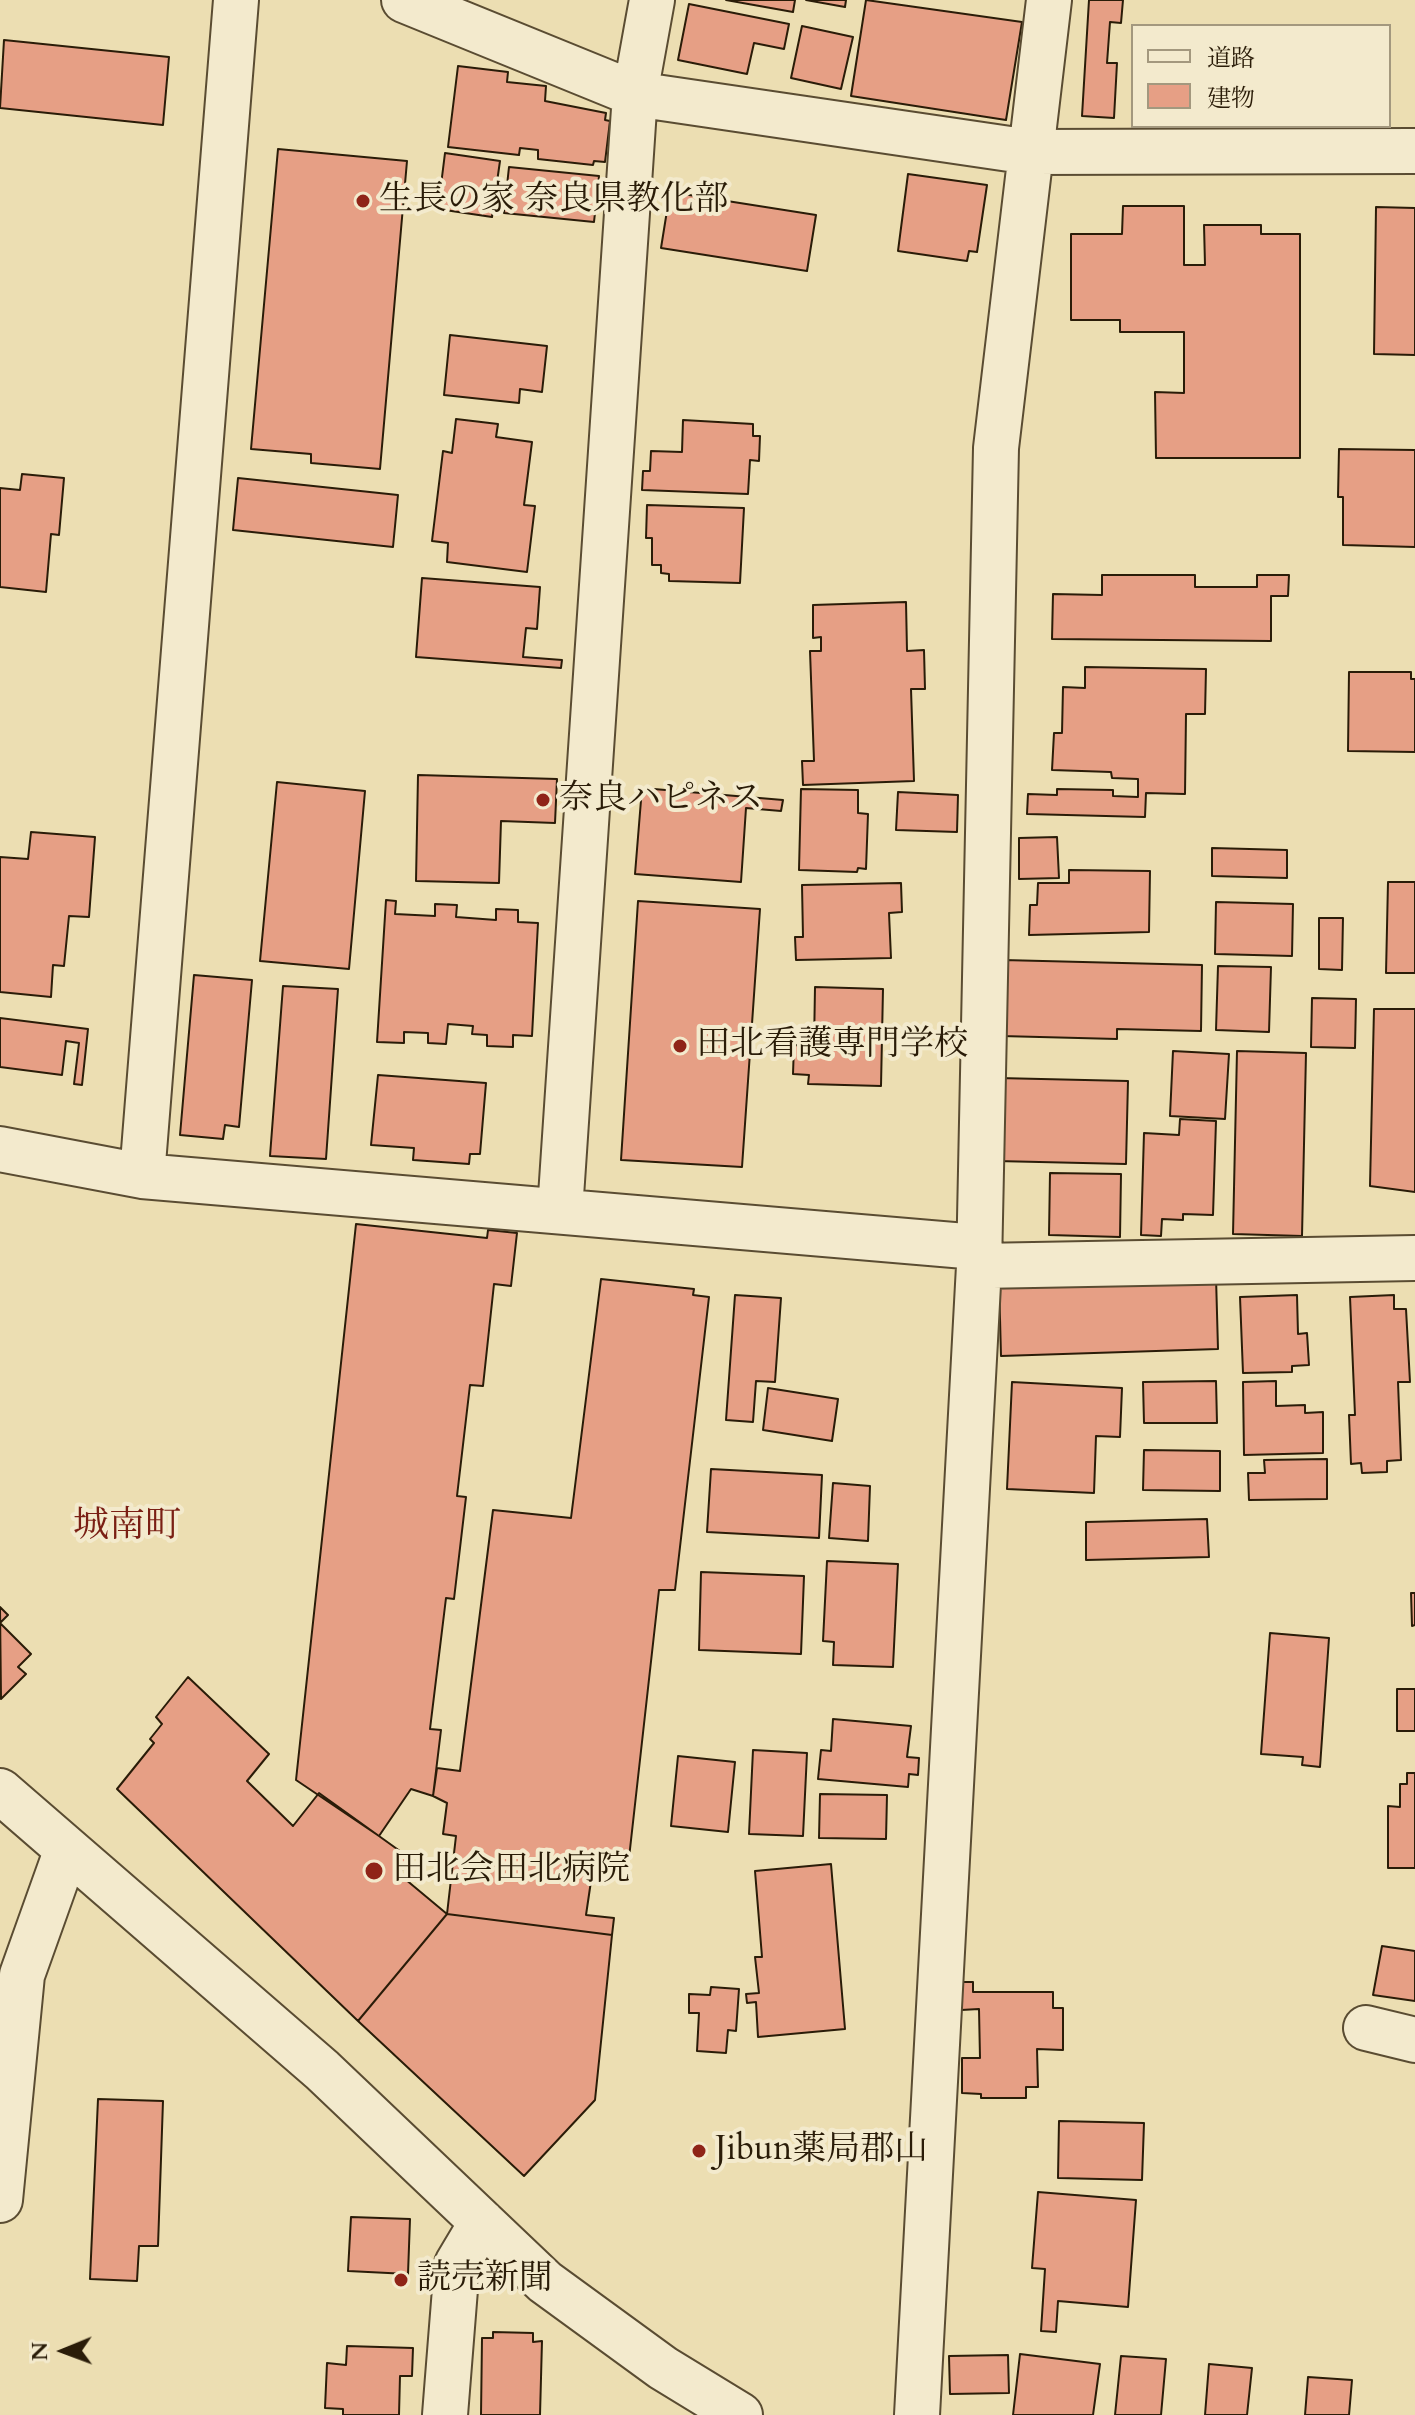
<!DOCTYPE html>
<meta charset="utf-8">
<style>
body{margin:0}
#map{position:relative;width:1415px;height:2415px;overflow:hidden;background:#ecdeb2;font-family:Cardo,"Noto Serif JP",serif}
canvas{display:block}
.legend{position:absolute;left:1131px;top:24px;width:260px;height:104px;box-sizing:border-box;background:#f3eacd;border:2px solid #a3987e;margin:0;padding:10px 14px;list-style:none;font-size:24px;color:#2a1c08}
.legend li{display:flex;align-items:center;gap:16px;height:40px}
.legend b{width:40px;border:2px solid #a3987e}
.north{position:absolute;left:24px;top:2311px;width:80px;height:80px;-webkit-text-stroke:6px #f3eacd;paint-order:stroke;rotate:269deg;font-size:22px;font-weight:700;line-height:32px;text-align:center;color:#2a1c08}
.north::after{content:'';display:block;margin:auto;width:28px;height:36px;background:#2a1c08;clip-path:polygon(50% 0,100% 100%,50% 72%,0 100%)}
</style>
<div id="map">
<canvas width="1415" height="2415"></canvas>
<ul class="legend">
<li><b style="height:10px;background:#f3eacd"></b>道路</li>
<li><b style="height:22px;background:#e69f85"></b>建物</li>
</ul>
<div class="north">N</div>
</div>
<script>
const ctx = document.querySelector('canvas').getContext('2d');
ctx.lineJoin = 'round';
function fill(path, color) {
  ctx.fillStyle = color;
  ctx.fill(path, 'evenodd');
}
function trace(path, color, width, dash) {
  ctx.strokeStyle = color;
  ctx.lineWidth = width;
  ctx.lineCap = dash ? 'butt' : 'round';
  ctx.setLineDash(dash || []);
  ctx.stroke(path);
}
function drawText(font, color, halo, rows, align = 'center') {
  ctx.font = font + ' Cardo,"Noto Serif JP",serif';
  ctx.lineWidth = 8;
  ctx.setLineDash([]);
  ctx.textBaseline = 'middle';
  ctx.strokeStyle = halo;
  ctx.fillStyle = color;
  for (const [text, x, y, turn = 0] of rows) {
    ctx.save();
    ctx.translate(x, y);
    ctx.rotate((+turn || 0) * Math.PI / 180);
    ctx.textAlign = isNaN(turn) ? turn : align;
    if (halo) ctx.strokeText(text, 0, 0);
    ctx.fillText(text, 0, 0);
    ctx.restore();
  }
}
const building = new Path2D(`
 M726 0H795L793 12Z
 M806 0H846L845 7Z
 M866 0 1022 22 1006 120 851 96Z
 M1089 0H1123L1121 23 1110 22 1107 63H1117L1114 118 1082 116Z
 M689 4 789 24 784 49 754 43 747 74 678 60Z
 M802 26 853 37 841 89 791 78Z
 M4 40 169 57 163 125 0 108Z
 M458 66 508 72 507 82 546 86 545 101 606 113 605 120 610 121 605 162 594 161 593 165 538 159V150L520 148 519 155 448 147Z
 M278 149 407 161 380 469 311 463V454L251 449Z
 M445 153 500 161 492 217 438 209Z
 M509 167 599 176 594 222 504 213Z
 M908 174 987 185 977 252 969 251 967 261 898 251Z
 M670 192 816 215 807 271 661 248Z
 M1123 206H1184V265H1205L1204 225H1261V234H1300V458H1156L1155 392 1184 393V332H1120V320H1071V234H1122Z
 M1376 207 1415 208V355L1374 354Z
 M450 335 547 346 542 392 520 389 519 403 444 395Z
 M456 419 498 424 496 437 532 442 524 505 535 506 527 572 447 562 448 543 432 541 443 451 452 453Z
 M683 420 753 424V436H760L759 461 750 460 748 494 642 490 643 471H650L651 451 682 452Z
 M1339 449 1415 450V547L1343 545V497H1338Z
 M22 474 64 478 59 535 51 534 46 592 0 587V488L20 490Z
 M238 478 398 495 393 547 233 530Z
 M647 505 744 508 740 583 669 581V574L661 573V565H652V538H646Z
 M1102 575H1195V587H1257V575H1289L1288 596H1271V641L1052 639 1053 594 1102 595Z
 M422 578 540 587 537 629 526 628 523 657 562 660 561 668 416 657Z
 M906 602 907 651 924 650 925 689H911L914 781 803 785 802 761H814L810 651H821V637L813 638V605Z
 M1085 667 1206 669 1205 714H1186L1185 794 1146 793 1145 817 1027 814 1028 794 1057 795V789L1113 790V796L1138 797V779L1112 778 1111 772 1052 770 1054 733H1062L1063 687 1085 688Z
 M1349 672H1411V679H1415V752L1348 751Z
 M418 775 557 779 555 823 501 821 499 883 416 881Z
 M277 782 365 791 349 969 260 961Z
 M642 788 783 800 781 811 746 808 741 882 635 874Z
 M801 789 858 790V813L868 814 866 869 858 868 857 872 799 870Z
 M898 792 958 795 957 832 896 830Z
 M31 832 95 837 89 917 69 916 64 966 53 965 51 997 0 992V857L28 859Z
 M1057 837 1059 878 1019 879V838Z
 M1212 848 1287 850V878L1212 876Z
 M1069 870 1150 871 1149 932 1029 935 1030 905H1037L1038 883H1069Z
 M1388 882H1415V973H1386Z
 M901 883 902 912 889 913 891 958 796 960 795 937H803L802 885Z
 M386 900 396 901 395 914 435 916V904L457 905 456 917 496 920V909L518 910V922L538 923 532 1036 513 1035V1047L487 1046V1035L472 1034 473 1026 448 1024 446 1044 428 1043V1033L404 1032V1043L377 1042Z
 M638 901 760 909 742 1167 621 1160Z
 M1216 902 1293 904 1292 956 1215 954Z
 M1319 918H1343L1342 970 1319 969Z
 M1003 960 1202 965 1201 1031 1117 1029V1039L1001 1036Z
 M1218 966 1271 967 1269 1032 1216 1030Z
 M194 975 252 980 239 1127 225 1125 223 1139 180 1135Z
 M283 986 338 989 326 1159 270 1156Z
 M815 987 883 989 881 1086 808 1084 809 1075 793 1074 794 1045 814 1046Z
 M1312 998 1356 999 1355 1048 1311 1047Z
 M1374 1009H1415V1192L1370 1186Z
 M0 1018 88 1029 82 1085 74 1084 79 1043 66 1041 62 1075 0 1067Z
 M1173 1051 1229 1054 1225 1119 1170 1116Z
 M1237 1051 1306 1053 1302 1236 1233 1234Z
 M378 1075 486 1083 480 1154H470L469 1164 413 1160 414 1148 371 1145Z
 M998 1078 1128 1081 1126 1164 996 1161Z
 M1180 1119 1216 1121 1213 1215 1183 1214V1220L1162 1219 1161 1236 1141 1235 1144 1133 1179 1135Z
 M1050 1173 1121 1174 1120 1237 1049 1235Z
 M356 1224 487 1238 488 1230 517 1233 511 1286 494 1284 483 1386 470 1385 457 1496 466 1497 454 1599 446 1598 430 1729 441 1730 433 1796 411 1789 379 1836 296 1780Z
 M1216 1277 1218 1349 1001 1356 999 1281Z
 M601 1279 694 1289 693 1295 709 1297 675 1590H659L629 1858 595 1854 586 1915 614 1918 612 1935 447 1914 456 1836 443 1834 447 1803 433 1796 437 1768 460 1771 493 1510 571 1518Z
 M735 1295 781 1298 775 1382 756 1381 753 1422 726 1420Z
 M1297 1295 1298 1334 1307 1333 1309 1365 1292 1366V1372L1243 1373 1240 1297Z
 M1394 1295V1309H1406L1410 1382H1398L1401 1460 1387 1461V1472L1362 1473 1361 1463 1351 1464 1349 1415H1355L1350 1297Z
 M1216 1381 1217 1423H1144L1143 1382Z
 M1276 1381V1406L1305 1405V1413L1323 1412V1453L1244 1455 1243 1382Z
 M1012 1382 1122 1388 1120 1437 1096 1436 1094 1493 1007 1489Z
 M768 1388 838 1399 832 1441 763 1430Z
 M1144 1450 1220 1451V1491L1143 1490Z
 M1327 1459V1499L1249 1500 1248 1473H1265L1264 1460Z
 M711 1469 822 1475 819 1538 707 1532Z
 M833 1483 870 1486 868 1541 829 1538Z
 M1207 1519 1209 1557 1086 1560V1522Z
 M827 1561 898 1564 893 1667 833 1665 834 1642 823 1641Z
 M701 1572 804 1576 801 1654 699 1650Z
 M1411 1593H1415V1625L1412 1626Z
 M0 1607 8 1615 0 1623 31 1654 18 1667 26 1674 1 1699Z
 M1270 1633 1329 1638 1320 1767 1302 1765 1303 1757 1261 1754Z
 M188 1677 269 1754 247 1781 293 1826 319 1793 411 1859 399 1874 447 1914 358 2021 117 1789 154 1743 150 1739 162 1724 156 1717Z
 M1397 1689H1415V1731H1397Z
 M833 1719 911 1726 907 1757 919 1758 918 1775 909 1774 908 1787 818 1779 821 1750 831 1751Z
 M753 1750 807 1753 803 1836 749 1834Z
 M678 1756 735 1762 728 1832 671 1826Z
 M1407 1773H1415V1868H1388V1806L1400 1807V1784H1407Z
 M820 1794 887 1795 886 1839 819 1838Z
 M831 1864 845 2029 758 2037 756 2002 747 2003 746 1994 759 1993 755 1957H762L755 1871Z
 M447 1914 612 1935 595 2100 524 2176 358 2021Z
 M1382 1946 1415 1951V2001L1373 1995Z
 M960 1982H973V1992H1053V2008H1063V2050L1037 2049 1038 2087H1026V2098H981V2094L962 2093V2058H980L979 2009 961 2010Z
 M711 1987 739 1989 736 2031 728 2030 726 2053 697 2051 699 2013H689V1994L710 1995Z
 M98 2099 163 2101 158 2246H139L137 2281 90 2279Z
 M1059 2121 1144 2123 1142 2180 1058 2178Z
 M1038 2192 1136 2200 1128 2307 1058 2301 1056 2332 1041 2331 1045 2269 1032 2268Z
 M351 2217 410 2219 408 2274 348 2271Z
 M493 2332 533 2333V2342L542 2341 540 2415H481L482 2338H493Z
 M347 2346 413 2348 412 2376H400L399 2415H343V2409L325 2408 327 2363 346 2365Z
 M1020 2354 1100 2364 1093 2415H1013Z
 M1008 2355 1009 2393 950 2394 949 2356Z
 M1121 2356 1166 2359 1161 2415H1115Z
 M1209 2364 1252 2368 1247 2415H1205Z
 M1308 2377 1352 2380 1349 2415H1305Z`);
fill(building, '#e69f85');
trace(building, '#2a1c08', 2);
const minor = new Path2D(`
 M404 0 635 94 1030 152 1415 151
 M0 1149 142 1176 977 1247
 M142 1176 236 0
 M560 1211 635 94 652 0
 M979 1266 1415 1258
 M0 1791 322 2070 545 2282 663 2368 740 2415
 M1366 2028 1415 2040
 M0 2200 22 1975 67 1849
 M445 2415 457 2264 482 2222
 M917 2415 979 1266 996 448 1049 0`);
trace(minor, '#5a4c32', 48);
trace(minor, '#f3eacd', 44);
for (const [x, y, r, color] of [
 [363,201,8,"#8f2418"],
 [543,800,8,"#8f2418"],
 [680,1046,8,"#8f2418"],
 [374,1871,10,"#8f2418"],
 [699,2151,8,"#8f2418"],
 [401,2280,8,"#8f2418"]
]) {
  const dot = new Path2D();
  dot.arc(x, y, r, 0, 2 * Math.PI);
  ctx.fillStyle = color;
  ctx.fill(dot);
  trace(dot, '#f3eacd', 3);
}
drawText('34px', '#2a1c08', '#f3eacd', [
 ["生長の家 奈良県教化部",379,201],
 ["奈良ハピネス",559,800],
 ["田北看護専門学校",696,1046],
 ["田北会田北病院",392,1871],
 ["Jibun薬局郡山",715,2151],
 ["読売新聞",417,2280]
], 'left');
drawText('36px', '#7a1f14', '#f3eacd', [
 ["城南町",127,1528]
]);
</script>
